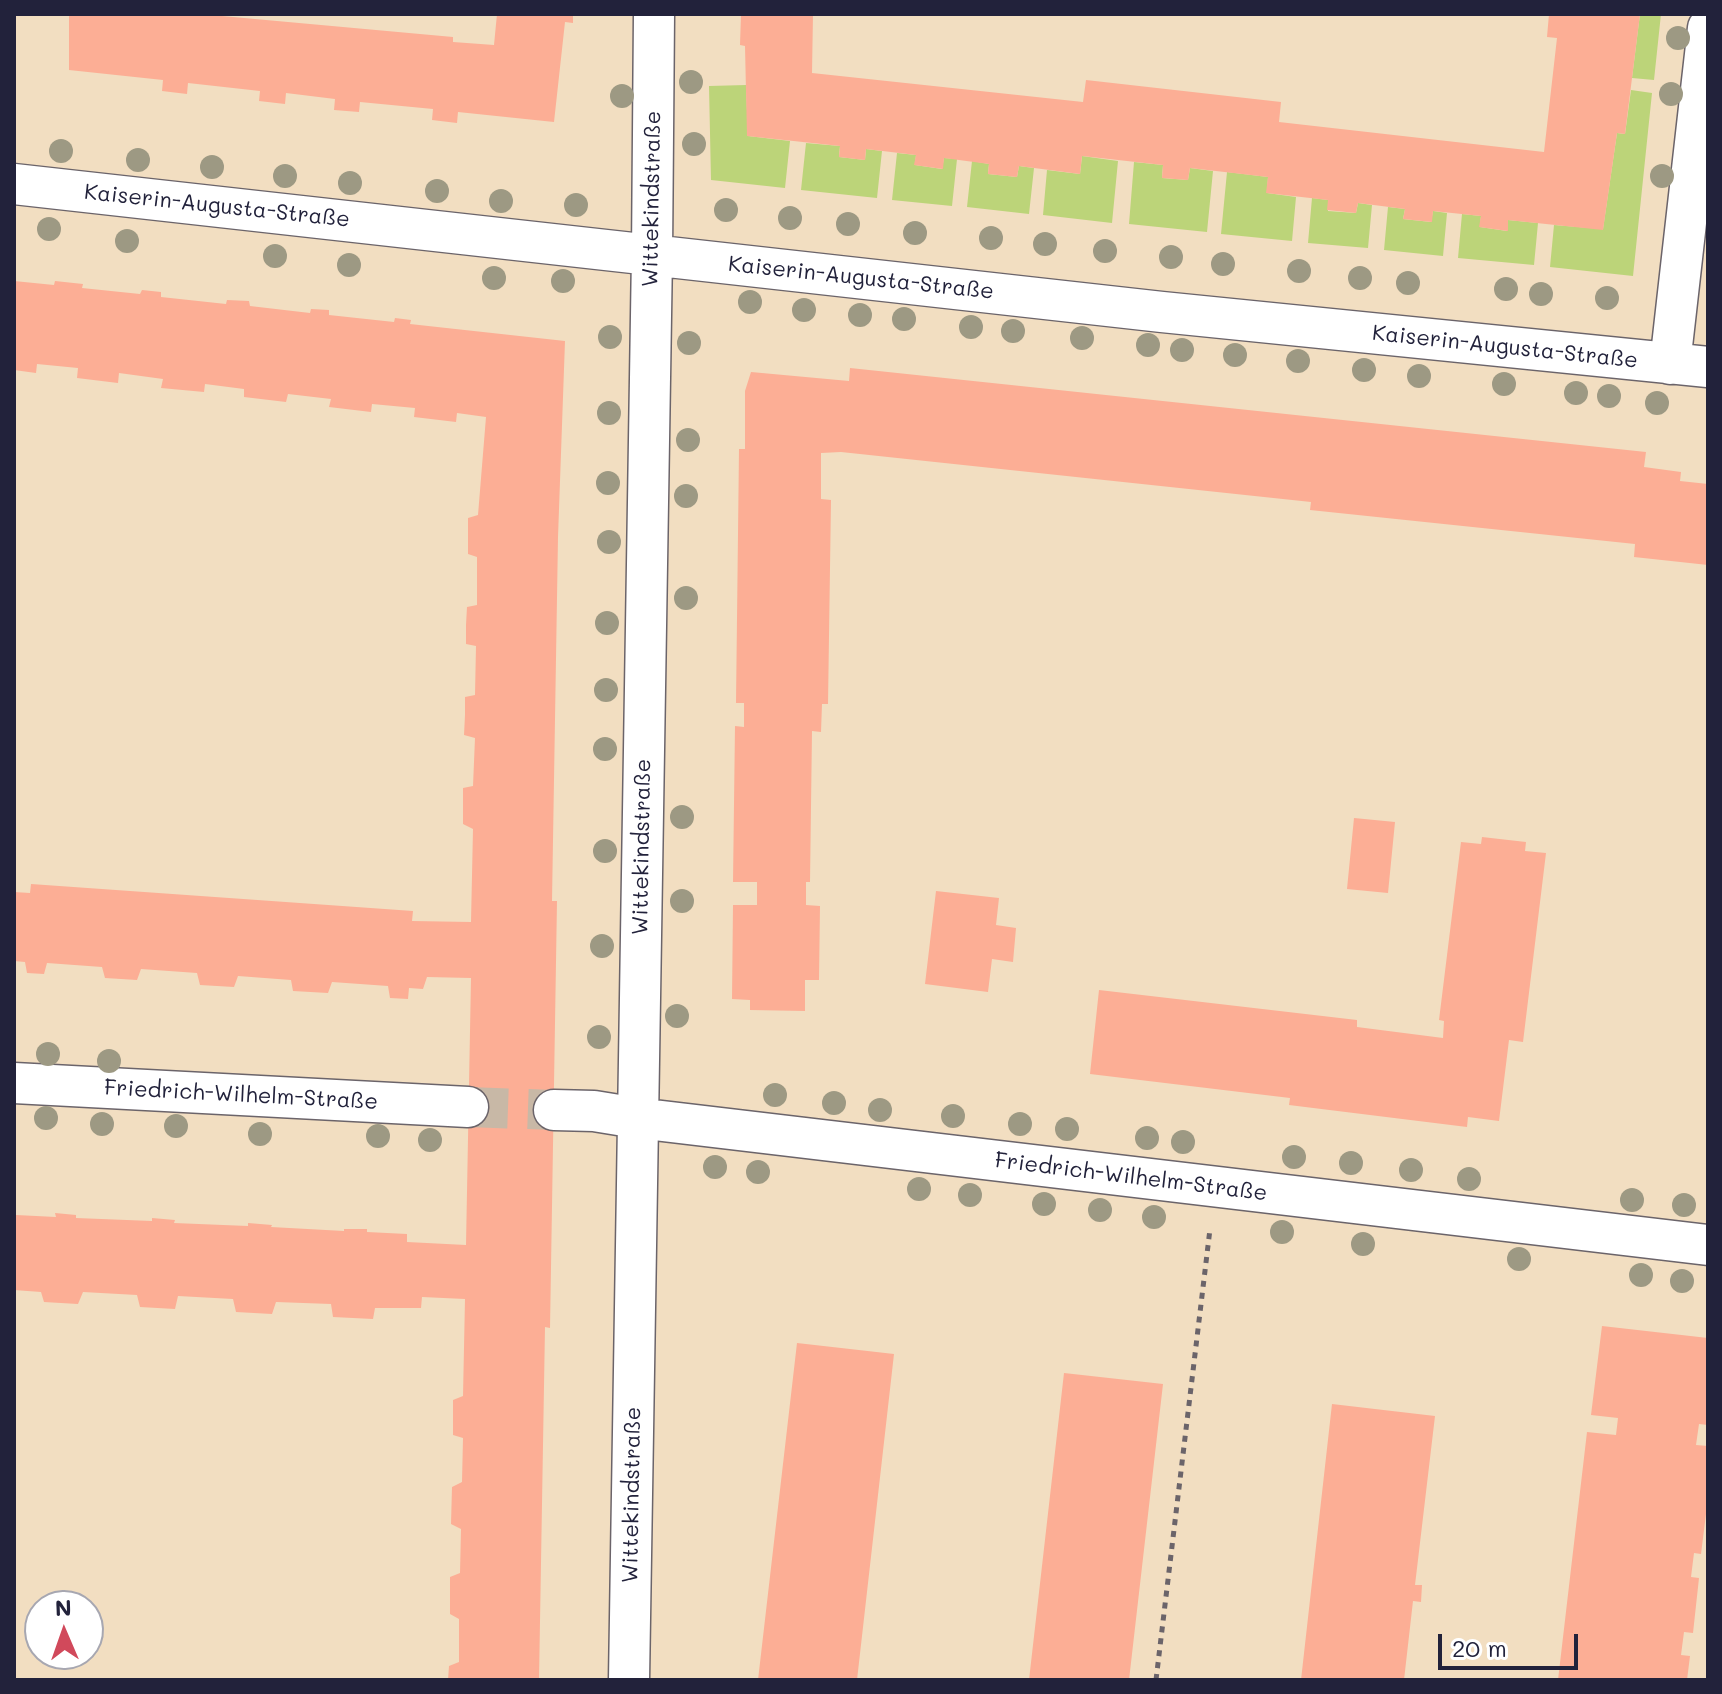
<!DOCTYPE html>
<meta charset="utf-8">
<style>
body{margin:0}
#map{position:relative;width:1722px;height:1694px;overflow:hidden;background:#f2dec1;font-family:Mali,sans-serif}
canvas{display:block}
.frame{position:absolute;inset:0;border:16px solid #22223b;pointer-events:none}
.north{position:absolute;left:24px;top:1590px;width:80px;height:80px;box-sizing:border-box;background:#fff;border:2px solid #a7a7b1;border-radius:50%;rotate:358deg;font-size:22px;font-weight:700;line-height:32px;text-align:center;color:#22223b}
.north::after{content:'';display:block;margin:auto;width:28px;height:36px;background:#d1495b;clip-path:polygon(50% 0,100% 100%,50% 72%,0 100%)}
.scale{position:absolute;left:1438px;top:1634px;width:140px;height:36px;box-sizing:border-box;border:4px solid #22223b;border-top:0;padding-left:10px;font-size:24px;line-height:28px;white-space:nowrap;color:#22223b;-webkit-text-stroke:6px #fff;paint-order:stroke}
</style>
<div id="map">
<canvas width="1722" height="1694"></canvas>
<div class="frame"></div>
<div class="north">N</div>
<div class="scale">20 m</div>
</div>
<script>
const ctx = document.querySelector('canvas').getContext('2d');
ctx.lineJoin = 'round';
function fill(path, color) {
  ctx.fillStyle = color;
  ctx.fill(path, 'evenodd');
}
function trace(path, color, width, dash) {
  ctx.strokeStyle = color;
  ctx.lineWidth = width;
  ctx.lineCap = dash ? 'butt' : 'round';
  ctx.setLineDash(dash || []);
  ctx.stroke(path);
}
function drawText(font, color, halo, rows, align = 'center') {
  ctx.font = font + ' Mali,sans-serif';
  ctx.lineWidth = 6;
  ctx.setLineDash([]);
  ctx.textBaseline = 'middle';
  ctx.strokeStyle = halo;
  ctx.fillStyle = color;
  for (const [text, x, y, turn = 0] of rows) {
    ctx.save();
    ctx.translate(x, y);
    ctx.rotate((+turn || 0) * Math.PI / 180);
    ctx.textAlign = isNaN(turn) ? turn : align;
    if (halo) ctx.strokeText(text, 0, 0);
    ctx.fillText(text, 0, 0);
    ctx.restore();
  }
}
fill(new Path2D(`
 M1640 14H1661L1654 80 1632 78Z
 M746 85 748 136 790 141 785 188 711 180 709 86Z
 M1631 90 1652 93 1633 276 1550 267 1554 225 1603 229 1617 133 1625 134Z
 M806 143 840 146 839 157 865 160 866 149 882 151 877 198 801 190Z
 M897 153 916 155 915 165 942 169 944 158 957 159 952 206 892 200Z
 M1082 156 1118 161 1112 223 1043 215 1047 170 1080 174Z
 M972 161 989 164 988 174 1017 177 1019 166 1034 168 1029 214 967 207Z
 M1134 162 1163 165 1162 178 1188 180 1190 168 1213 171 1207 232 1129 224Z
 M1227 172 1268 177 1267 193 1296 197 1292 241 1221 234Z
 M1312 198 1328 200V211L1356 213 1358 203 1372 205 1368 248 1308 243Z
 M1388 207 1405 209 1403 219 1431 222 1433 211 1447 213 1443 256 1384 250Z
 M1462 214 1481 216 1480 227 1507 231 1508 220 1538 223 1534 265 1458 258Z`), '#bcd479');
fill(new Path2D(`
 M69 14 181 15 182 14H200L453 37V42L494 45 497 14H573V23L565 22 554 122 458 112 457 123 432 120 433 109 360 102 359 112 334 110 335 99 286 93 285 104 259 101 260 91 188 83 187 94 162 91 163 80 69 70Z
 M741 14H813L812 73 1083 102 1086 80 1281 102 1279 122 1544 152 1557 38 1547 37 1549 14H1640L1625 134 1617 133 1603 230 1508 220V231L1479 227 1481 216 1433 211 1432 222 1403 219 1405 209 1358 203 1356 213 1327 210 1328 200 1266 193 1268 177 1190 168 1188 180 1162 178 1163 165 1082 156 1080 174 1019 166 1017 177 988 174 989 164 944 158 943 169 914 165 916 155 866 149 865 160 839 157 840 146 747 136 745 46 740 45Z
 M14 281 54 285 55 281 83 284 82 288 140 294 142 290 161 292V297L226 304 227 300 249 301 250 306 310 313 311 309 329 310V315L394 322 395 318 411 320 410 324 565 341 558 537 552 901H557L550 1328 545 1327 539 1680H448L449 1666 459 1662V1619L450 1614V1577L460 1573 461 1529 451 1524 452 1487 462 1482 463 1438 453 1435V1400L463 1396 465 1299 422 1297 421 1308H375L373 1319 333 1317 331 1304 276 1302 272 1314 236 1312 233 1299 178 1296 175 1309 140 1307 137 1295 83 1292 78 1304 44 1302 41 1292 14 1290V1222H16V1215L56 1217 55 1213 76 1215V1218L152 1221V1218L175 1220 174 1223 248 1226V1223L272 1225 271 1227 344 1231V1229H367V1232L407 1234V1242L466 1245 471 978 427 977 423 989 409 988 408 999 390 998 388 986 332 982 328 993 293 991 291 980 238 976 234 987 200 985 197 973 141 969 137 980 105 978 102 967 47 963 44 974 27 973 25 962 14 961V892L30 893 31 884 413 911 412 921 471 922 473 829 463 824V788L473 786 475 738 464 735 465 715V697L475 695 476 646 466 644V625L467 607 477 605V557L468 554V518L478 515 486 417 457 413 456 422 414 417 415 408 372 404 371 412 329 407 331 399 288 394 286 402 244 397V389L205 384 204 392 161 388 163 379 119 373 118 383 77 378 78 368 37 364 36 373 14 370Z
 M850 368 1646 452 1644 467 1681 472 1680 481 1708 484V565L1634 557 1635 544 1310 510 1311 502 841 452 821 453V499L831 500 828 704H822L821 732 812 731 810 882H806V905L820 906 819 980H805V1011L750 1010V1000L732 999 733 905H757V882H733L735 726 744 727V703H736L739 449H745V391L751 372 849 381Z
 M1354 818 1395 822 1388 893 1347 889Z
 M1482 837 1526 842 1525 851 1546 853 1523 1042 1509 1040 1499 1121 1468 1117 1467 1127 1289 1105 1290 1098 1090 1074 1099 990 1357 1020V1027L1443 1038 1444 1021 1439 1020 1461 842 1481 844Z
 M936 891 999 898 996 925 1016 928 1013 962 992 959 988 992 925 984Z
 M1602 1326 1708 1338V1425L1699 1424 1696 1445 1708 1446V1498L1701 1554 1694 1553 1691 1577 1699 1578 1693 1633 1684 1632 1681 1655 1690 1656 1687 1680H1558L1587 1432 1616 1435 1618 1418 1591 1415Z
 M797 1343 894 1354 857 1680H758Z
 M1064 1373 1163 1384 1129 1680H1029Z
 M1332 1404 1435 1416 1415 1585H1422L1421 1602 1413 1601 1404 1680H1301Z`), '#fcae95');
trace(new Path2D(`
 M468 1107 554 1110`), '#c8b8a6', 40, [40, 20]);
const minor = new Path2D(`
 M14 184 1162 312 1708 367
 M1670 364 1708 28
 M14 1083 468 1107
 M554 1110 594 1111 637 1118 1708 1245
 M629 1680 652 254 654 14`);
trace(minor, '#6b646a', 43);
trace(new Path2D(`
 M1156 1680 1210 1229`), '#6b646a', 5, [6, 6]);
trace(minor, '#fff', 40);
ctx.fillStyle = '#9d9983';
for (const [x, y] of [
 [1678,38],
 [691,82],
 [1671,94],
 [622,96],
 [694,144],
 [61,151],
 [138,160],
 [212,167],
 [285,176],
 [1662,176],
 [350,183],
 [437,191],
 [501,201],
 [576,205],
 [726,210],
 [790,218],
 [848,224],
 [49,229],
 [915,233],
 [991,238],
 [127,241],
 [1045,244],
 [1105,251],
 [275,256],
 [1171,257],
 [1223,264],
 [349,265],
 [1299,271],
 [494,278],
 [1360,278],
 [563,281],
 [1408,283],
 [1506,289],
 [1541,294],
 [1607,298],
 [750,302],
 [804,310],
 [860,315],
 [904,319],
 [971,327],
 [1013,331],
 [610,337],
 [1082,338],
 [689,343],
 [1148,345],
 [1182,350],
 [1235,355],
 [1298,361],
 [1364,370],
 [1419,376],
 [1504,384],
 [1576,393],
 [1609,396],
 [1657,403],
 [609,413],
 [688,440],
 [608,483],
 [686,496],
 [609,542],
 [686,598],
 [607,623],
 [606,690],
 [605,749],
 [682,817],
 [605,851],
 [682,901],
 [602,946],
 [677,1016],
 [599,1037],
 [48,1054],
 [109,1061],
 [775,1095],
 [834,1103],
 [880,1110],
 [953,1116],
 [46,1118],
 [102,1124],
 [1020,1124],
 [176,1126],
 [1067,1129],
 [260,1134],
 [378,1136],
 [1147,1138],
 [430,1140],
 [1183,1142],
 [1294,1157],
 [1351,1163],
 [715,1167],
 [1411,1170],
 [758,1172],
 [1469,1179],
 [919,1189],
 [970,1195],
 [1632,1200],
 [1044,1204],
 [1684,1205],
 [1100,1210],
 [1154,1217],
 [1282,1232],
 [1363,1244],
 [1519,1259],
 [1641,1275],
 [1682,1281]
]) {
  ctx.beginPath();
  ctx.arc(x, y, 12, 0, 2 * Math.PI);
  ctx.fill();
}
drawText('22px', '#22223b', '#fff', [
 ["Wittekindstraße",652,199,-89],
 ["Kaiserin-Augusta-Straße",217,206,6],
 ["Kaiserin-Augusta-Straße",861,278,6],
 ["Kaiserin-Augusta-Straße",1505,347,6],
 ["Wittekindstraße",642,847,-89],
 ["Friedrich-Wilhelm-Straße",241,1095,3],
 ["Friedrich-Wilhelm-Straße",1131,1177,7],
 ["Wittekindstraße",632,1495,-89]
]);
</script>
